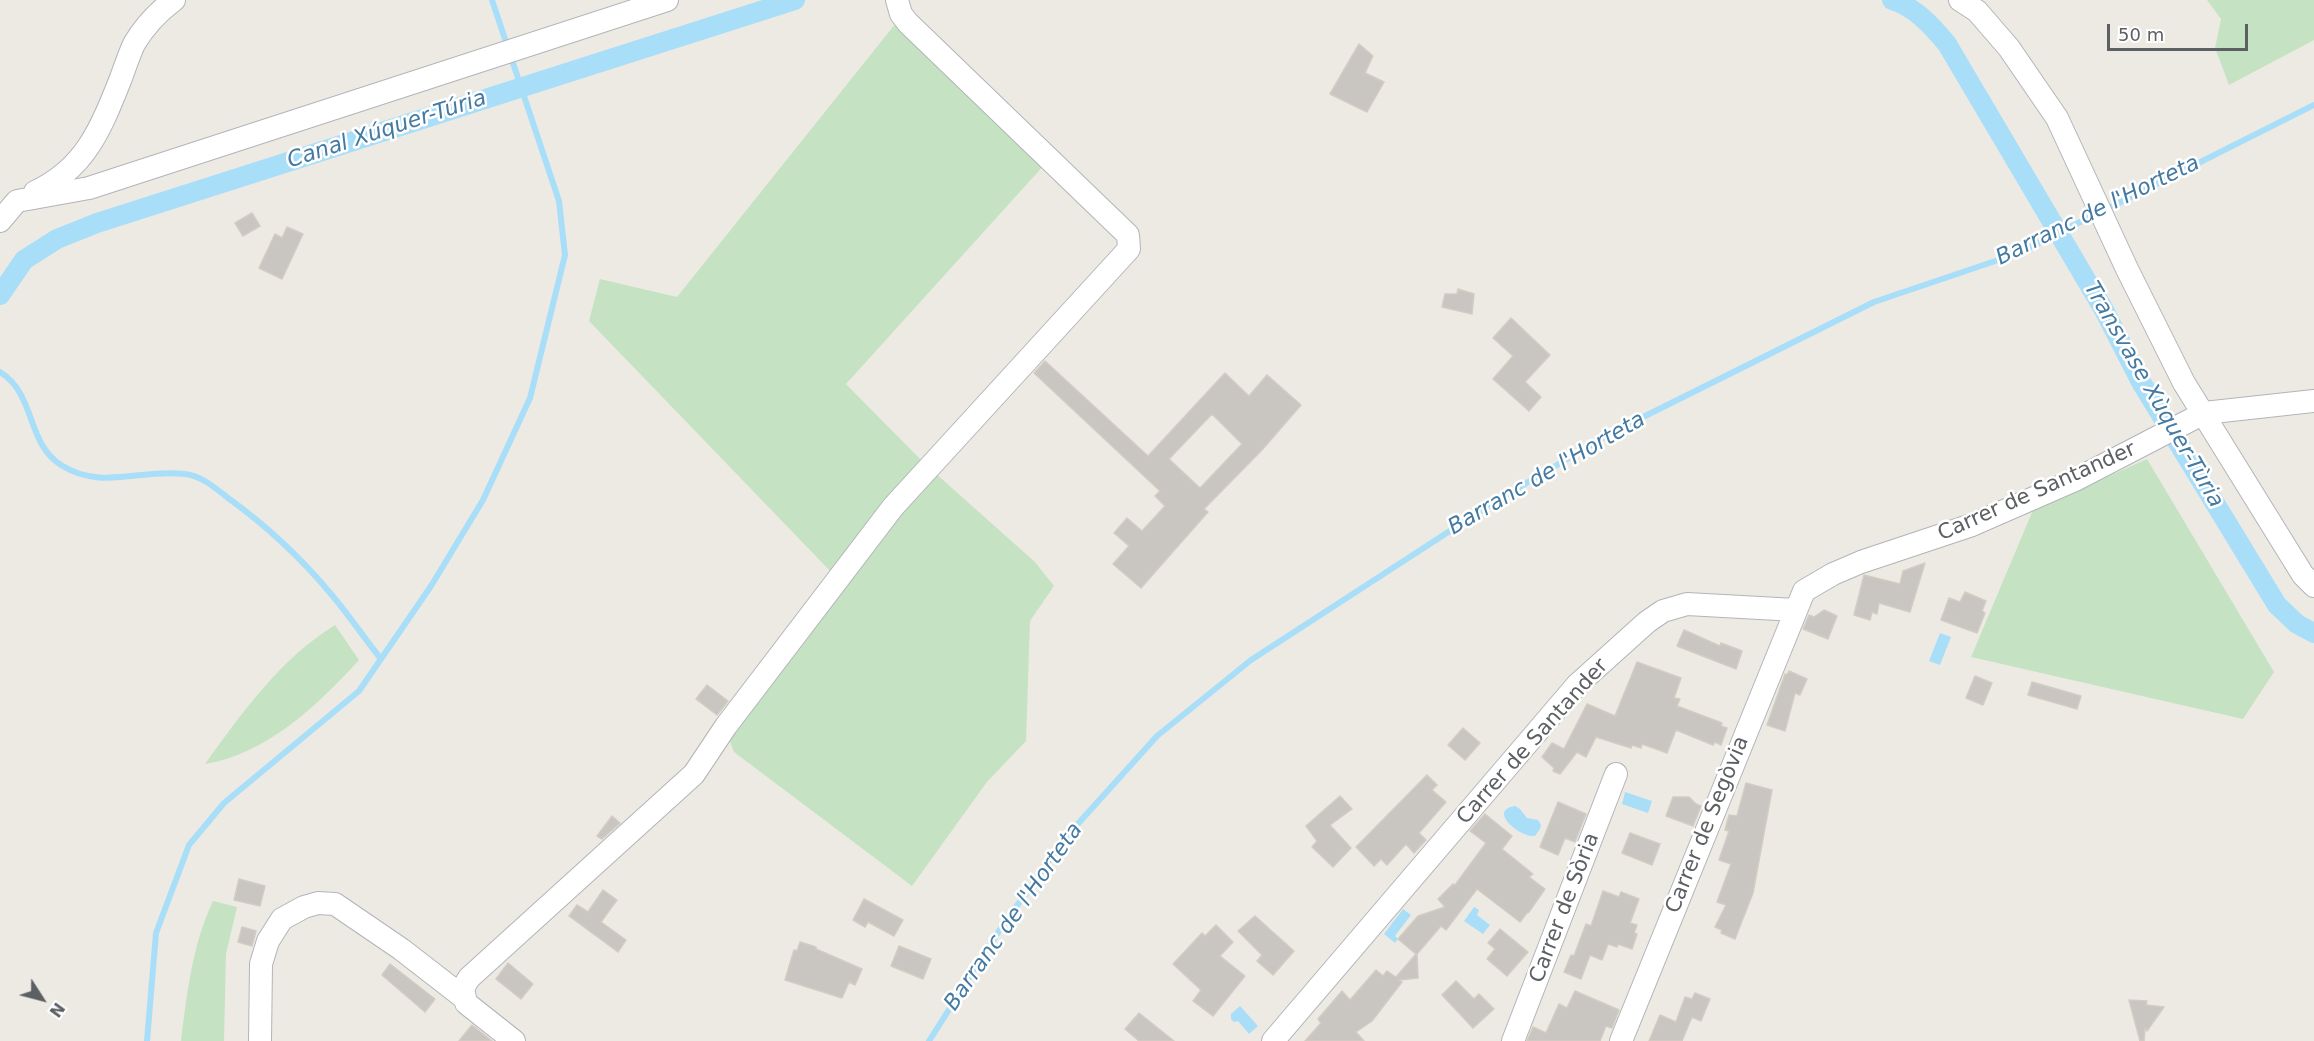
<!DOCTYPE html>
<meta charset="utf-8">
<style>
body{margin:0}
#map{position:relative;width:2314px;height:1041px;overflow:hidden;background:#edeae4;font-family:"DejaVu Sans",sans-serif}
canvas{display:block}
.north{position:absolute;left:12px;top:969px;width:60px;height:60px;-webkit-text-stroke:4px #fff;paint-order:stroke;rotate:126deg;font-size:16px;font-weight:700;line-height:24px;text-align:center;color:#5c6063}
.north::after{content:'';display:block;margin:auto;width:21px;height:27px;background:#5c6063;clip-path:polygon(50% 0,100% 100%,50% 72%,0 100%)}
.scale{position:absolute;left:2107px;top:24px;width:141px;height:27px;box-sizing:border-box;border:3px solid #5c6063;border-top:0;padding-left:8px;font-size:18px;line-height:21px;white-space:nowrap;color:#5c6063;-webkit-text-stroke:4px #fff;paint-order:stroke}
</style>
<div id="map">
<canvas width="2314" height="1041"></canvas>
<div class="north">N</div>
<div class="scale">50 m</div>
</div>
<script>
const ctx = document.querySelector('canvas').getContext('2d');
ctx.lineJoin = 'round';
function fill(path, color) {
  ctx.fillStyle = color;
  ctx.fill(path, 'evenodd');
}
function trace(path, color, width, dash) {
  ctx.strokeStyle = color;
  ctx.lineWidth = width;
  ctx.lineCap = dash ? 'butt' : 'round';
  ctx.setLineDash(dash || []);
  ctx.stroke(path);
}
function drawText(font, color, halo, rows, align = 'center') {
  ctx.font = font + ' "DejaVu Sans",sans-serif';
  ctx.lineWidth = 5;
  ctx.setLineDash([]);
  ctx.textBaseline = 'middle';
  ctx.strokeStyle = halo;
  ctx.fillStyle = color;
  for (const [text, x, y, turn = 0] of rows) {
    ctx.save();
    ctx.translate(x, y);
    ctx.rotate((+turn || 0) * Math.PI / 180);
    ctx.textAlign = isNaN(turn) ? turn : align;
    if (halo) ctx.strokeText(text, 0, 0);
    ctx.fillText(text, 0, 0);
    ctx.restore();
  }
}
fill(new Path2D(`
 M2207 0H2314V40L2229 85 2215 48 2221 19Z
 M896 23 1046 163 846 384 925 464 834 575 589 321 600 279 677 297Z
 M2147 459 2274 672 2243 719 1971 657 2033 510Z
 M934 472 1035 562 1054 586 1030 621 1026 741 987 782 912 886 734 752 727 734Z
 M335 625 359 660C318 705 267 754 205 764 241 714 281 658 335 625Z
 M213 901 237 907 226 954 224 1041H181C187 993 192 946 213 901Z`), '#c5e3c2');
fill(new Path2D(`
 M1940 633 1951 637 1940 665 1929 661Z
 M1625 792 1652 801 1648 813 1622 804Z
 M1515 806 1520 809 1527 818 1538 820 1541 825 1540 829 1535 836C1520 838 1487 810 1515 806Z
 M1474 907 1479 910 1477 915 1490 925 1483 934 1464 921Z
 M1403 909 1411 915 1395 936 1398 939 1395 943 1384 934Z
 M1240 1006 1258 1026 1249 1034 1238 1021 1234 1022 1231 1019V1014Z`), '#a9def9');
trace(new Path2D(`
 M2105 210 2314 105
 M0 372C36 394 26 443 61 465 101 491 143 468 185 474 202 476 215 488 228 498 267 526 301 558 331 594 349 615 364 638 381 659
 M147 1041 156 933 189 845 224 803 359 691 431 586 483 500 530 398 565 255 559 201 492 0
 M929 1041 999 931 1066 837 1157 736 1251 660 1496 501 1613 432 1874 302 2019 253 2096 214`), '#a9def9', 6);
trace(new Path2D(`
 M1892 0C1915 7 1932 26 1947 44L2104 310 2141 382 2277 605 2297 624 2314 633
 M0 295 24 260 57 239 97 223 795 0`), '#a9def9', 20);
const building = new Path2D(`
 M1359 44 1373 56 1365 73 1384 82 1367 112 1330 94Z
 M252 213 260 226 243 236 235 223Z
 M287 227 303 234 282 279 259 268 275 234 282 238Z
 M1458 289 1474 294 1472 314 1442 307 1445 294H1457Z
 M1511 318 1550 355 1525 382 1541 397 1529 411 1493 379 1513 356 1493 338Z
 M1045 361 1148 456 1225 373 1249 396 1267 375 1301 405 1262 450 1204 509 1208 512 1141 588 1113 564 1129 546 1114 533 1127 518 1142 531 1165 506 1155 496 1160 491 1034 373ZM1212 414 1242 444 1200 488 1169 459Z
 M1925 563 1910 612 1879 603 1877 614 1872 612 1870 620 1854 615 1864 575 1900 584 1903 571Z
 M1965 592 1986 601 1982 611 1985 613 1977 633 1941 620 1949 598 1960 602Z
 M1824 610 1837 616 1828 639 1803 629 1809 615 1814 617Z
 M1684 630 1720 646 1721 643 1742 651 1736 669 1677 646Z
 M1637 662 1681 678 1674 698 1680 699 1677 706 1722 723 1721 726 1727 728 1721 745 1715 742 1713 745 1676 730 1667 753 1642 744 1641 748 1632 745 1631 748 1596 737 1586 757 1577 752 1560 774 1553 771 1554 768 1542 757 1552 743 1564 749 1587 704 1615 716Z
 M1789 671 1807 679 1800 695 1795 693 1785 731 1767 725 1785 674 1787 675Z
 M1975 676 1992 683 1983 705 1966 698Z
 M2032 682 2081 696 2077 709 2028 695Z
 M707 685 728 701 717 715 696 699Z
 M1463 728 1480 743 1465 760 1448 745Z
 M1427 775 1437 785 1432 790 1446 802 1419 833 1426 840 1414 853 1406 844 1387 865 1381 859 1374 866 1356 847Z
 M1746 783 1772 790 1753 893 1735 939 1721 933 1722 930 1715 927 1726 905 1717 902 1731 864 1719 860 1729 831 1725 830 1729 815 1737 816Z
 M1340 796 1352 809 1330 825 1351 848 1333 867 1312 847 1317 841 1306 826Z
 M1673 797H1689L1696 804 1701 806 1693 826 1666 816Z
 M1558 802 1586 814 1575 842 1565 838 1558 855 1540 847Z
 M1485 814 1512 836 1502 849 1533 874 1529 877 1545 889 1529 912 1527 913 1520 922 1477 889 1446 930 1441 926 1417 954 1418 978 1399 980 1402 982 1372 1021 1356 1032 1364 1041H1305L1321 1023 1318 1019 1342 991 1350 1000 1376 970 1383 976 1387 971 1396 977 1416 954 1398 939 1418 916 1445 907 1438 899 1453 884 1455 885 1486 843 1470 831Z
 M612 816 620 823 602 839 597 836Z
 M1630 833 1660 844 1652 865 1622 853Z
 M239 879 265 886 260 906 234 900Z
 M603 890 617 900 601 922 626 940 618 952 569 916 577 905 588 912Z
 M1603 891 1619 897 1621 892 1639 899 1630 923 1637 925 1634 933 1637 934 1632 949 1618 944 1617 947 1608 944 1602 960 1590 955 1581 979 1564 972 1571 955 1574 956 1586 924 1591 926Z
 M864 899 903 920 894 936 868 922 865 927 853 920Z
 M1255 916 1294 951 1273 975 1257 961 1262 955 1238 931Z
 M1216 925 1233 942 1220 956 1245 976 1213 1016 1193 1001 1201 990 1173 964 1202 933 1205 936Z
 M242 927 256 931 252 946 238 942Z
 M1500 929 1528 952 1507 976 1487 959 1495 949 1488 943Z
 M800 942 816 947V949L862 969 855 985 849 982 842 998 785 980 794 950 797 951Z
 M899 946 931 959 923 979 891 966Z
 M508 963 533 984 521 999 496 979Z
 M390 964 435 999 425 1012 382 975Z
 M1456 981 1474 999 1479 994 1494 1009 1473 1028 1442 995Z
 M1575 991 1619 1010 1612 1028 1606 1026 1600 1041H1527L1533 1027 1546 1033 1559 1004 1567 1008Z
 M1695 993 1710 999 1701 1021 1692 1017 1682 1041H1649L1660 1015 1676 1022 1685 997 1692 999Z
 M2129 1000 2147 1001 2146 1005 2164 1007 2147 1031 2145 1028 2144 1041H2140Z
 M1139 1013 1174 1041H1139L1125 1029Z
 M472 1025 492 1041H459Z`);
fill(building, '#c9c5c0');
trace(building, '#d2ccc3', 1.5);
const minor = new Path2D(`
 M1960 0 1977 11 2009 48 2057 118 2127 269 2184 383 2303 575 2314 586
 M35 192C86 168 101 128 121 78 125 67 129 55 134 44 144 27 158 12 174 0
 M0 221 17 201 89 188 667 0
 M260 1041 261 964 268 941 282 919 304 907 318 903 335 904 401 949 463 997
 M514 1041 466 1003 463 988 469 978 694 774 726 726 893 507 1129 249 1128 235 908 23 901 14 897 0
 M1273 1041 1577 685 1647 622 1663 611 1687 604 1796 610
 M1513 1041 1616 774
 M1621 1041 1804 591 1833 574 1861 562 1972 525 2075 480 2204 413 2314 401`);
trace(minor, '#b1b5b8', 24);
trace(minor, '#fff', 22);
drawText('21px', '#5c6063', '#fff', [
 ["Carrer de Santander",2037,492,-24],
 ["Carrer de Santander",1533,742,-48],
 ["Carrer de Segòvia",1708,825,-68],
 ["Carrer de Sòria",1565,908,-69]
]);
drawText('italic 22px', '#447aa2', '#fff', [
 ["Canal Xúquer-Túria",387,130,-18],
 ["Barranc de l'Horteta",2098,211,-26],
 ["Transvase Xùquer-Tùria",2153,395,60],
 ["Barranc de l'Horteta",1547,474,-30],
 ["Barranc de l'Horteta",1014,917,-55]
]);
</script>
